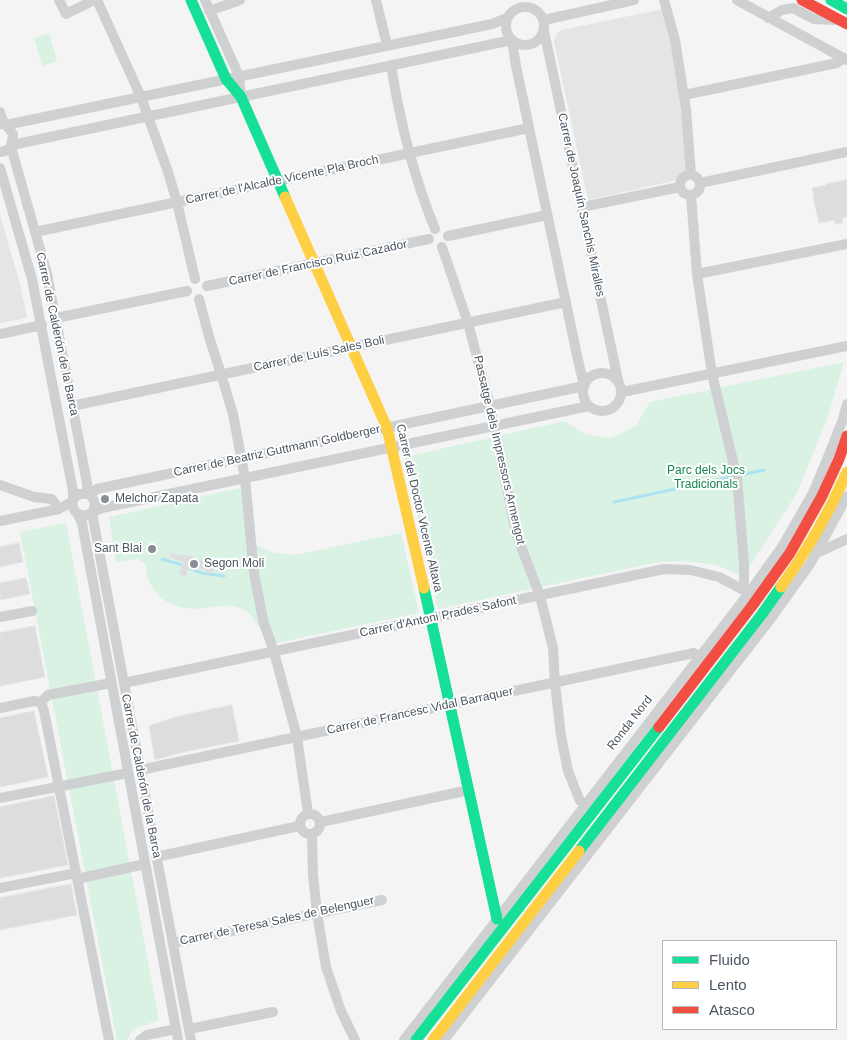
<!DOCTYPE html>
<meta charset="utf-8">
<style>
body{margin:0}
#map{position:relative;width:847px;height:1040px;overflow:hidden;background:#f4f4f4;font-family:Helvetica,sans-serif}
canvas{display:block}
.legend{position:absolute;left:662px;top:940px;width:175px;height:90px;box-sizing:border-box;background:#fff;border:1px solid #b7bbc0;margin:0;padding:6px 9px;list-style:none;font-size:15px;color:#4a5661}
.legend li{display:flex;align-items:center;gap:10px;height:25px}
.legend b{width:25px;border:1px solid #b7bbc0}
</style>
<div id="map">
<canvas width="847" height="1040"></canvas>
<ul class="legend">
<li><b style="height:6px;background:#16e098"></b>Fluido</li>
<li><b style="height:6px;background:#ffcf43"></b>Lento</li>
<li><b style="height:6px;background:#f24e42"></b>Atasco</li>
</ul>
</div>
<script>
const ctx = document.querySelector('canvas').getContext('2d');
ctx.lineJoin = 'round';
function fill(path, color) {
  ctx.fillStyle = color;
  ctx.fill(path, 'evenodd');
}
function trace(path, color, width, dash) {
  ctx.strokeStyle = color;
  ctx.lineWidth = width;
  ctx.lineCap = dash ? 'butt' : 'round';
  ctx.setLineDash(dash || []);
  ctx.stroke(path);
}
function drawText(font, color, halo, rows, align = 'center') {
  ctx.font = font + ' Helvetica,sans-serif';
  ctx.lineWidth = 4;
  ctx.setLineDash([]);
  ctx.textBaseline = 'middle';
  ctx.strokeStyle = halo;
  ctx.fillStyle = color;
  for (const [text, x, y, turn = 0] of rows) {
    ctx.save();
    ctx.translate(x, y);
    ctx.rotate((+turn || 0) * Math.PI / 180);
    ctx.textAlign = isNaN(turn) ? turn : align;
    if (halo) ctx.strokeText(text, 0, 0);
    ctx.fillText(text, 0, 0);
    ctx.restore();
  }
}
fill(new Path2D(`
 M663 9 678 74 689 171 681 174 677 180 588 200 554 42 556 35 561 30Z
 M0 215 20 284 27 318 0 323Z`), '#e6e5e6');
fill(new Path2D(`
 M49 33 57 61 42 66 34 38Z
 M844 362 827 420 797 493 743 577 717 565 686 561 658 562 438 609 405 457 565 421 585 434 611 438 636 426 650 402Z
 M250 486 255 545 274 553 295 555 401 533 419 613 267 645C263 632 254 614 240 608 229 604 217 606 206 608 181 611 158 604 148 579 146 574 146 568 145 564L138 559 116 562 109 517Z
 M66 523 159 1020 133 1029 127 1040H117L20 532Z`), '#d9f2e3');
trace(new Path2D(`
 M614 502 764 470
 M162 559 182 565
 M189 568 202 573 224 576`), '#aee2f0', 3);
const building = new Path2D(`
 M847 180V217L842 218 843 223 835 224 834 220 819 223 813 197H814L812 188 826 185V184Z
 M19 543 23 562 0 567V547Z
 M171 553 193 557 215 567 212 573 190 565 185 577 179 573 183 562 170 557Z
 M26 578 30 594 0 600V583Z
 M35 626 45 677 0 686V633Z
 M232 705 239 741 184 752 155 760 149 726 175 717Z
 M34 711 48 777 0 787V718Z
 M54 796 68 865 0 878V807Z
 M71 884 77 915 0 930V898Z`);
fill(building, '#ddddde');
trace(building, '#e5e6e7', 1);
trace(new Path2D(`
 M59 0 66 14 94 0
 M97 0 141 97 167 169 177 202 195 279
 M205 0 239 76 241 97
 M376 0 387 45
 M664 0 675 40 686 109 691 175
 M737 0 847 60
 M506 26a19 19 0 1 1 38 0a19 19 0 1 1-38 0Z
 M209 11 240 0
 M768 18 782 10 793 8 814 19 835 20
 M544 20 634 0
 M544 31 618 380
 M512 41 516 66 578 360 584 385
 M391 65C400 123 413 175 435 229
 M684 95 837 63 844 58
 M0 112 4 124
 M6 125 492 24 507 18
 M12 145 512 40
 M11 147 47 274 87 483V494
 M0 152C12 151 12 143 13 134L6 125 1 124
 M0 168 32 279 73 491V499
 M680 185a10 10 0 1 1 20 0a10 10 0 1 1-20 0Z
 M700 183 847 152
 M691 196 697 274 712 374 737 478 744 563V589
 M582 207 680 187
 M35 232 529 128
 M448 236 547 215
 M442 247 468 323 490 406 516 533 540 596 553 648 555 683 561 736 568 771 580 801
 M697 274 847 244
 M207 286 429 239
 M199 299 210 340 221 374 233 414 245 478 254 573 263 620 274 652 297 737 308 813
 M56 318 187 291
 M0 334 42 325
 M583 392a19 19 0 1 1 38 0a19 19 0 1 1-38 0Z
 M622 392 847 346
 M72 406 566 302
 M0 485 34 497 52 499 59 509
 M89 494 97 489 584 386
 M93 512C96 504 95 500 89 494H79L73 499C71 510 75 514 85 516L93 512 102 508 589 406
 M92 513 191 1040
 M78 515 82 523 178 1040
 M0 521 59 509 73 501
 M815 554 847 539
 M0 617 32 611
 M124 683 664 569 690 570 719 577 749 593
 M41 702 44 711 109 1040
 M0 708 34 701 41 702 48 695 111 683
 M140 770 694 653 699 656
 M0 798 128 773
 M300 824a10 10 0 1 1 20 0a10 10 0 1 1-20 0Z
 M321 822 469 790
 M312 835 313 875 317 913 326 967 341 1011 355 1040
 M156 857 299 826
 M77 879 145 864
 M0 888 76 873
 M173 943 382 900
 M189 1029 273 1012
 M140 1040 147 1035 176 1029
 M404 1040 749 593 782 547 813 493 828 457 843 419 847 404
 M444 1040 769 621 810 564 847 496`), '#ced0d2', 10);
trace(new Path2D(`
 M191 0 226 79 241 97 285 197
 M831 0 847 9
 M424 588 497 919
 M579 851 762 614 781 587
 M416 1040 659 727`), '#16e098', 11);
trace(new Path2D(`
 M285 197 387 428 424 588
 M781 587C807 551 829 513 847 472
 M433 1040 579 851`), '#ffcf43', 11);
trace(new Path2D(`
 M802 0 847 24
 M659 727 752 606 790 553 822 496 839 459 847 436`), '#f24e42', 11);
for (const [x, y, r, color] of [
 [105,499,5,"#868d94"],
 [152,549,5,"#868d94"],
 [194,564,5,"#868d94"]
]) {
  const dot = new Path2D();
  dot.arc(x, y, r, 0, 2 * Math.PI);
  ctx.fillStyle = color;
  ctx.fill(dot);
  trace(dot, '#fff', 2);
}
drawText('12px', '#4a5661', '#fff', [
 ["Carrer de l'Alcalde Vicente Pla Broch",282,180,-12],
 ["Carrer de Joaquín Sanchis Miralles",581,205,78],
 ["Carrer de Francisco Ruiz Cazador",318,263,-12],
 ["Carrer de Calderón de la Barca",57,334,78],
 ["Carrer de Luís Sales Boli",319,354,-12],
 ["Passatge dels Impressors Armengot",499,450,77],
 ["Carrer de Beatriz Guttmann Goldberger",277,451,-12],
 ["Carrer del Doctor Vicente Altava",419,508,77],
 ["Carrer d'Antoni Prades Safont",438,617,-12],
 ["Carrer de Francesc Vidal Barraquer",420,711,-12],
 ["Ronda Nord",630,723,-52],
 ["Carrer de Calderón de la Barca",141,776,79],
 ["Carrer de Teresa Sales de Belenguer",277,921,-12]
]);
drawText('12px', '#17864f', '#fff', [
 ["Parc dels Jocs",706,471],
 ["Tradicionals",706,485]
]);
drawText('12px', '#4a5661', '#fff', [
 ["Melchor Zapata",115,499],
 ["Sant Blai",142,549,"right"],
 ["Segon Molí",204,564]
], 'left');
</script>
